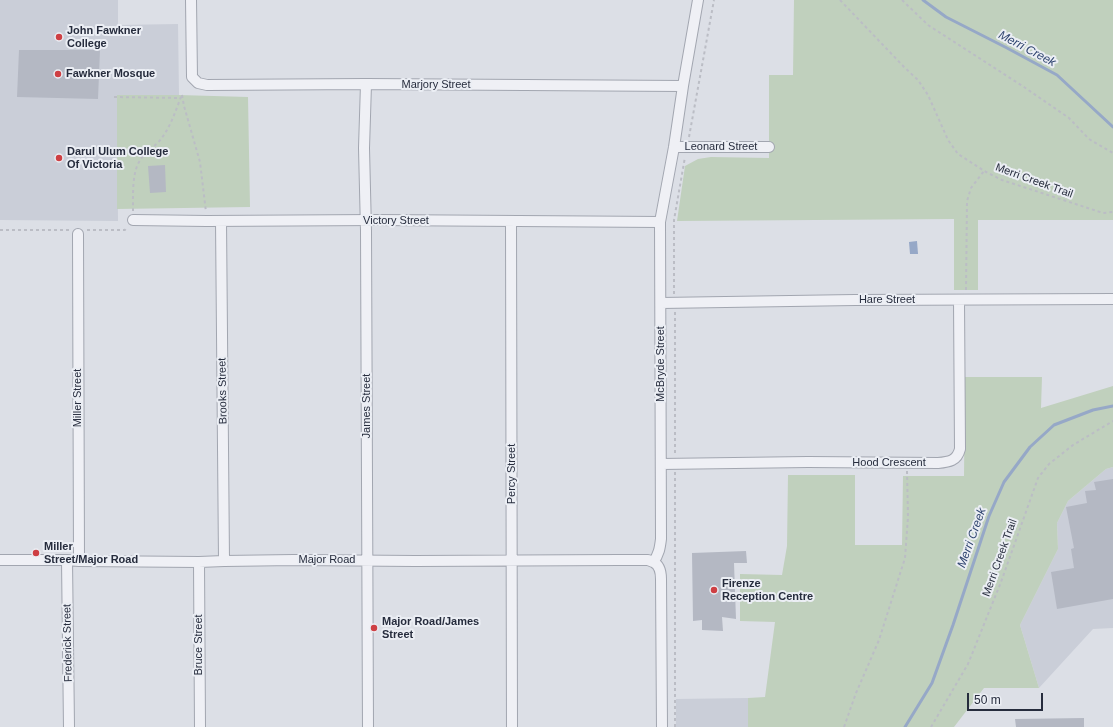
<!DOCTYPE html>
<style>
body{margin:0}
#map{position:relative;width:1113px;height:727px;overflow:hidden;background:#dcdfe6;font-family:Helvetica,sans-serif}
canvas{display:block}
.scale{position:absolute;left:967px;top:693px;width:76px;height:18px;box-sizing:border-box;border:2px solid #262c3d;border-top:0;padding-left:5px;font-size:12px;line-height:14px;white-space:nowrap;color:#262c3d;-webkit-text-stroke:3px #ebeef4;paint-order:stroke}
</style>
<div id="map">
<canvas width="1113" height="727"></canvas>
<div class="scale">50 m</div>
</div>
<script>
const ctx = document.querySelector('canvas').getContext('2d');
ctx.lineJoin = 'round';
function fill(path, color) {
  ctx.fillStyle = color;
  ctx.fill(path, 'evenodd');
}
function trace(path, color, width, dash) {
  ctx.strokeStyle = color;
  ctx.lineWidth = width;
  ctx.lineCap = dash ? 'butt' : 'round';
  ctx.setLineDash(dash || []);
  ctx.stroke(path);
}
function drawText(font, color, halo, rows, align = 'center') {
  ctx.font = font + ' Helvetica,sans-serif';
  ctx.lineWidth = 4;
  ctx.setLineDash([]);
  ctx.textBaseline = 'middle';
  ctx.strokeStyle = halo;
  ctx.fillStyle = color;
  for (const [text, x, y, turn = 0] of rows) {
    ctx.save();
    ctx.translate(x, y);
    ctx.rotate((+turn || 0) * Math.PI / 180);
    ctx.textAlign = isNaN(turn) ? turn : align;
    if (halo) ctx.strokeText(text, 0, 0);
    ctx.fillText(text, 0, 0);
    ctx.restore();
  }
}
fill(new Path2D(`
 M0 0H118V25L178 24 179 95 117 96 118 221 0 220Z
 M1113 467V628L1093 629 1039 688 1020 625 1058 549 1057 523 1068 501 1106 469Z
 M748 698V727H676V699Z`), '#caced8');
fill(new Path2D(`
 M794 0H1113V220H978V290H954V219L677 221 685 166 698 159 711 157 769 158V75H793Z
 M117 95H179L248 97 250 207 117 209Z
 M965 377H1042L1041 408 1113 386V467L1106 469 1068 501 1057 523 1058 549 1020 625 1039 688H984L954 727H748V698L765 697 775 622 740 621V574L782 575 787 546 788 475H855V545H902L903 476H964Z`), '#c0d0bd');
fill(new Path2D(`
 M917 241 918 254H910L909 242Z`), '#96a8c7');
trace(new Path2D(`
 M923 0 946 17 1007 48 1057 75 1113 127
 M905 727 932 683 953 625 989 516 1004 482 1030 447 1054 425 1093 410 1113 406`), '#96a8c7', 3);
fill(new Path2D(`
 M19 50H100L98 99 17 97Z
 M165 165 166 192 150 193 148 166Z
 M1113 479V599L1057 609 1051 572 1074 568 1071 549 1074 548 1066 507 1087 503 1085 491 1096 490 1094 482Z
 M746 551 747 563H734L736 619 722 617 723 631 702 630V620L693 621 692 553Z
 M1084 718V727H1016L1015 719Z`), '#b4b8c3');
const minor = new Path2D(`
 M191 0 192 77 198 83 207 85 366 84 683 86
 M366 84 364 148 366 231 368 727
 M674 147H769
 M133 220 207 221 376 220 660 222
 M221 221 224 561
 M511 222 512 727
 M78 234 79 561
 M661 303 855 300 1113 299
 M661 464 808 462 938 463C949 462 957 461 960 449L959 300
 M0 560H67L79 561 199 562 224 561 294 560 415 561 619 560H648L653 562
 M67 560 69 727
 M199 562 200 727
 M662 727 661 579C661 573 660 565 653 562 659 555 660 547 661 539L660 222 674 147 683 86 698 0`);
trace(minor, '#a2a6b0', 12);
trace(new Path2D(`
 M840 0 905 68 918 80 928 95 948 140 958 154 986 172 1002 180 1103 213 1113 212
 M902 0 928 25 1024 87 1069 118 1089 139 1113 153
 M182 95 184 106 200 162 206 212
 M114 97 180 98
 M689 137 714 0
 M133 211C133 196 132 174 139 162 144 152 155 147 161 139 171 126 176 110 182 94
 M0 230H69
 M87 230H125L127 227
 M966 290 967 201 971 188 984 171
 M674 294V220L685 157
 M675 312V454
 M675 472V727
 M844 727 856 693 879 640 905 558 908 517 907 471
 M931 727 968 664 1001 582 1038 478 1049 464 1073 445 1113 421`), '#bbbdc5', 2, [3, 3]);
trace(minor, '#eff0f5', 10);
for (const [x, y, r, color] of [
 [59,37,4,"#ce3f43"],
 [58,74,4,"#ce3f43"],
 [59,158,4,"#ce3f43"],
 [36,553,4,"#ce3f43"],
 [714,590,4,"#ce3f43"],
 [374,628,4,"#ce3f43"]
]) {
  const dot = new Path2D();
  dot.arc(x, y, r, 0, 2 * Math.PI);
  ctx.fillStyle = color;
  ctx.fill(dot);
  trace(dot, '#ebeef4', 1.5);
}
drawText('bold 11px', '#262c3d', '#ebeef4', [
 ["John Fawkner",67,31],
 ["College",67,44],
 ["Fawkner Mosque",66,74],
 ["Darul Ulum College",67,152],
 ["Of Victoria",67,165],
 ["Miller",44,547],
 ["Street/Major Road",44,560],
 ["Firenze",722,584],
 ["Reception Centre",722,597],
 ["Major Road/James",382,622],
 ["Street",382,635]
], 'left');
drawText('11px', '#262c3d', '#ebeef4', [
 ["Marjory Street",436,85],
 ["Leonard Street",721,147],
 ["Merri Creek Trail",1034,181,20],
 ["Victory Street",396,221],
 ["Hare Street",887,300],
 ["McBryde Street",661,364,-90],
 ["Brooks Street",223,391,-91],
 ["Miller Street",78,398,-90],
 ["James Street",367,406,-90],
 ["Hood Crescent",889,463],
 ["Percy Street",512,474,-90],
 ["Merri Creek Trail",1000,558,-70],
 ["Major Road",327,560],
 ["Frederick Street",68,643,-91],
 ["Bruce Street",199,645,-90]
]);
drawText('italic 12px', '#304570', '#ebeef4', [
 ["Merri Creek",1027,49,28],
 ["Merri Creek",972,538,-70]
]);
</script>
